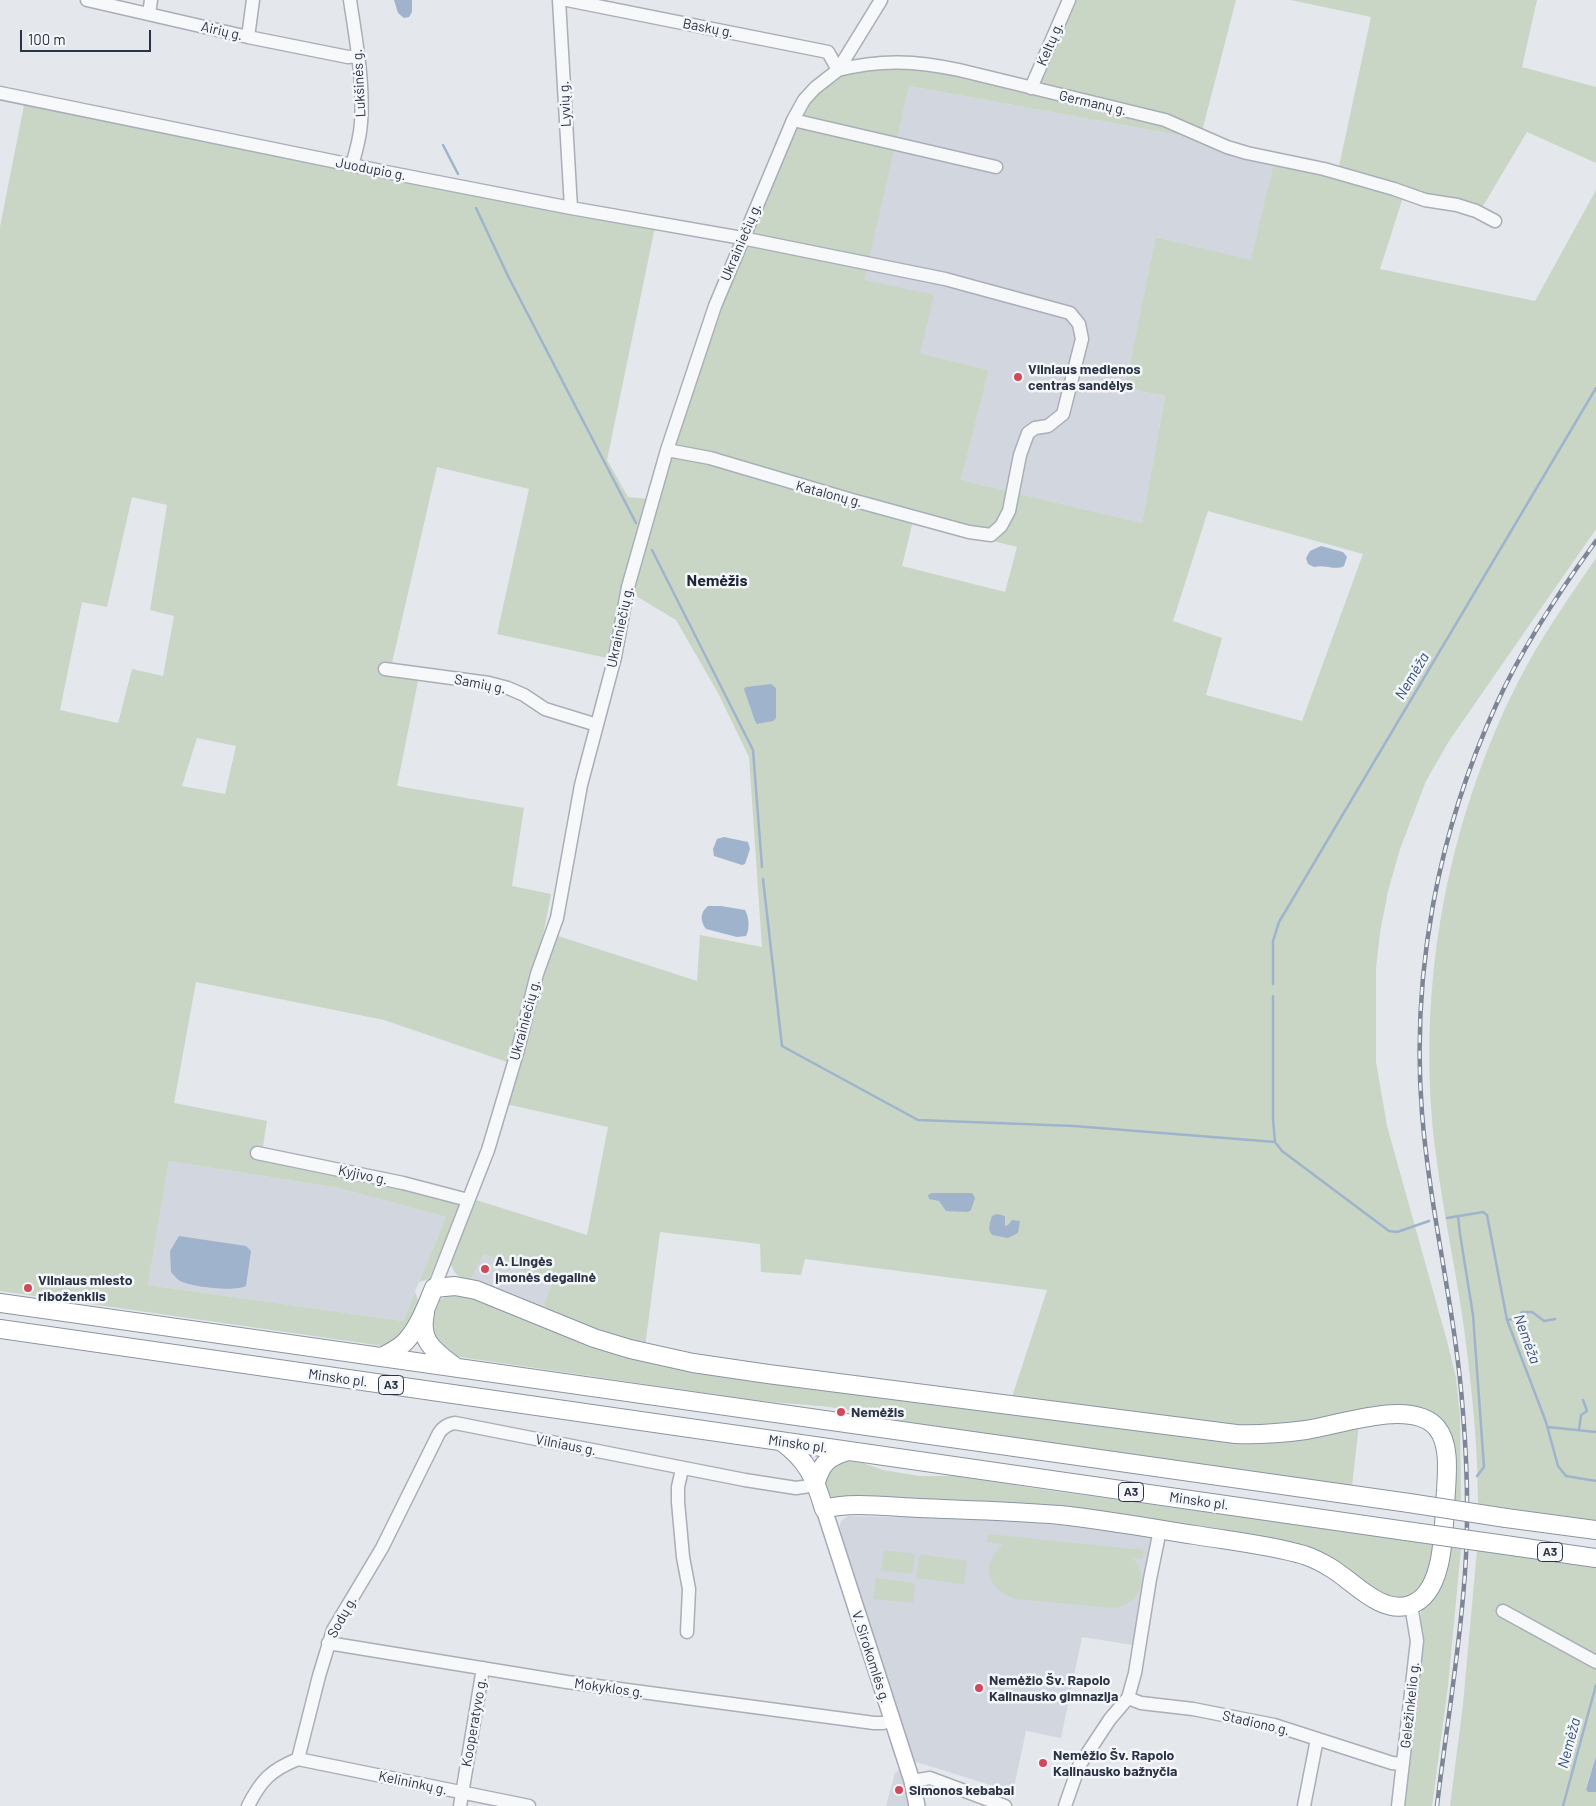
<!DOCTYPE html>
<meta charset="utf-8">
<style>
body{margin:0}
#map{position:relative;width:1596px;height:1806px;overflow:hidden;background:#e4e7ec;font-family:Barlow,sans-serif}
canvas{display:block}
.scale{position:absolute;left:20px;top:30px;width:131px;height:22px;box-sizing:border-box;border:2px solid #2b3445;border-top:0;padding-left:6px;font-size:15px;line-height:18px;white-space:nowrap;color:#2b3445;-webkit-text-stroke:4px #f4f6f9;paint-order:stroke}
</style>
<div id="map">
<canvas width="1596" height="1806"></canvas>
<div class="scale">100 m</div>
</div>
<script>
const ctx = document.querySelector('canvas').getContext('2d');
ctx.lineJoin = 'round';
function fill(path, color) {
  ctx.fillStyle = color;
  ctx.fill(path, 'evenodd');
}
function trace(path, color, width, dash) {
  ctx.strokeStyle = color;
  ctx.lineWidth = width;
  ctx.lineCap = dash ? 'butt' : 'round';
  ctx.setLineDash(dash || []);
  ctx.stroke(path);
}
function drawText(font, color, halo, rows, align = 'center') {
  ctx.font = font + ' Barlow,sans-serif';
  ctx.lineWidth = 5;
  ctx.setLineDash([]);
  ctx.textBaseline = 'middle';
  ctx.strokeStyle = halo;
  ctx.fillStyle = color;
  for (const [text, x, y, turn = 0] of rows) {
    ctx.save();
    ctx.translate(x, y);
    ctx.rotate((+turn || 0) * Math.PI / 180);
    ctx.textAlign = isNaN(turn) ? turn : align;
    if (halo) ctx.strokeText(text, 0, 0);
    ctx.fillText(text, 0, 0);
    ctx.restore();
  }
}
fill(new Path2D(`
 M909 86 1200 139 1273 166 1252 261 1157 237 1125 388 1165 396 1142 523 961 480 989 370 920 353 863 280Z
 M169 1161 339 1188 446 1217 403 1321 148 1285Z
 M484 1254 552 1284 544 1303 547 1313 469 1283Z
 M848 1516 1021 1519 1091 1526 1151 1536 1133 1645 1082 1637 1061 1738 1026 1731 1013 1792 910 1760 838 1534 841 1521Z
 M903 1767 913 1806H886L895 1773Z`), '#d2d6de');
fill(new Path2D(`
 M1074 0H1236L1200 139 909 86 864 280 934 295 920 353 989 370 961 480 1142 523 1165 396 1125 388 1156 237 1251 260 1273 166 1338 171 1371 17 1291 0H1537L1522 67 1596 87V163L1527 132 1483 206 1405 191 1380 269 1535 301 1596 190V529L1449 741 1426 781 1400 849 1388 891 1380 933 1376 968V1062L1387 1126 1447 1341 1456 1378 1460 1417 1461 1500H1450L1438 1422 1296 1424 1245 1428 1011 1400 1047 1290 805 1259 801 1275 761 1272 760 1244 660 1232 645 1347 547 1313 544 1303 552 1284 484 1254 469 1283C459 1277 452 1273 450 1260L473 1199 587 1235 608 1127 506 1104 555 935 697 981 700 935 762 947 749 757 718 693 676 620 631 593 676 440 744 246 803 109 814 94 839 75 868 67 932 68 1029 92ZM1208 511 1363 554 1302 721 1206 695 1222 638 1173 621ZM913 521 1017 547 1005 592 902 566Z
 M25 100 655 227 607 460 628 497 649 499 624 582 607 658 497 634 529 489 437 467 389 676 418 681 397 786 524 808 512 886 551 894 544 931 510 1063 384 1020 196 982 174 1103 267 1121 261 1159 461 1202 429 1279 419 1282 446 1217 339 1188 169 1161 148 1285 403 1321 415 1292 418 1300 417 1304C409 1323 406 1343 383 1346L0 1291V227ZM132 497 167 505 150 610 174 616 163 676 132 669 118 723 60 710 82 602 107 607ZM197 738 236 746 225 794 182 786Z
 M1596 558V1521L1478 1504C1478 1443 1471 1381 1463 1321 1455 1266 1443 1211 1436 1155 1415 995 1445 828 1517 684 1539 640 1568 599 1596 558Z
 M459 1293 590 1343 1222 1440 1359 1425 1352 1486 926 1426 830 1407 761 1401 453 1356 434 1343C432 1335 428 1323 428 1315 430 1301 448 1295 459 1293Z
 M841 1460 863 1463 883 1470 920 1476H957L1046 1490 1437 1544 1434 1569 1417 1596 1390 1600 1311 1552 832 1497 828 1494 821 1475Z
 M988 1534 1143 1550V1559L1133 1558C1150 1579 1140 1603 1115 1608L1015 1599C987 1589 980 1564 1003 1544L987 1542Z
 M1446 1547 1461 1549 1448 1686 1432 1806H1402L1420 1647 1421 1609 1431 1598Z
 M884 1550 915 1554 912 1574 881 1570Z
 M1477 1550 1596 1567V1756L1586 1788 1596 1792V1806H1450L1463 1704Z
 M920 1554 967 1561 964 1584 916 1578Z
 M876 1578 915 1583 913 1603 873 1599Z`), '#c9d6c5');
fill(new Path2D(`
 M394 0H412V12L409 17 404 18 398 13Z
 M1321 546 1343 552 1347 557 1344 566C1335 571 1325 564 1314 567L1308 564 1306 558 1310 551Z
 M771 684 776 688V718L773 721 757 724 755 721 744 689 746 687Z
 M724 837 748 842 750 849 745 864 742 865 714 856 713 849 717 839Z
 M708 906H721L745 910C749 917 750 929 746 936L737 937 706 929C700 921 700 912 708 906Z
 M932 1193H972L975 1198 971 1210 968 1212 946 1211 939 1201 929 1199 928 1195Z
 M997 1214 1005 1216V1226L1008 1225 1012 1220 1020 1221 1018 1233 1008 1238 992 1235C987 1229 990 1223 992 1216Z
 M179 1236 246 1246 251 1251 246 1286C234 1292 192 1287 180 1281 177 1279 174 1275 171 1272L170 1251Z
 M1596 1756V1792H1588L1586 1789Z`), '#9fb4cc');
trace(new Path2D(`
 M443 145 458 174
 M476 208 508 276 636 523
 M652 550 753 750 762 867
 M763 879 782 1046 918 1120 1074 1126 1275 1142
 M1273 984V941L1279 922 1596 388
 M1273 996V1119L1275 1142 1282 1151 1389 1231 1397 1232 1429 1221
 M1458 1216 1460 1234 1473 1315 1484 1467 1477 1476
 M1447 1218 1483 1212 1487 1215 1507 1320 1546 1422 1558 1466 1566 1476 1596 1481
 M1507 1320 1518 1318 1522 1312H1532L1544 1321 1555 1319
 M1548 1427 1596 1432
 M1579 1430 1581 1415 1587 1411 1583 1400
 M1563 1806 1596 1685`), '#9fb4cc', 2.5);
const minor = new Path2D(`
 M87 0 248 37 348 57 358 56
 M350 0C356 40 364 83 361 123 360 137 356 152 352 165
 M559 0 571 208
 M567 0 828 52 838 70
 M149 14 151 0
 M248 37 253 0
 M838 70C882 59 916 61 959 70L1165 120 1227 147 1247 153 1324 169 1394 189 1425 200 1457 205 1476 211 1495 221
 M1031 88 1069 0
 M0 93 386 172 571 208 742 238 945 279 1070 313 1079 324 1082 339 1063 414 1048 426 1035 428 1028 433 1020 455 1009 511 1001 526 991 535 969 532 852 500 710 458 667 450
 M793 120 996 167
 M385 669 489 683 508 688 524 695 545 709 597 725
 M257 1153 403 1183 468 1200
 M434 1288 488 1150 517 1053 537 974 557 918 581 785 615 657 628 587 667 450 715 306 793 120 804 100 815 88 838 70 881 0
 M682 1469 678 1487V1502L683 1557 689 1589 687 1632
 M1503 1611 1596 1662
 M328 1643 567 1682 874 1723H883L892 1720
 M1128 1698 1141 1703 1193 1709 1274 1725 1392 1763 1403 1764
 M298 1759 529 1806
 M912 1781 930 1778 1005 1806
 M248 1806C261 1780 271 1770 298 1759L319 1676 333 1630 382 1548 439 1433C443 1427 448 1424 455 1423L745 1480 796 1488 817 1485
 M460 1806 483 1668
 M1065 1806 1079 1766 1110 1719 1128 1698 1135 1673 1150 1579 1160 1530
 M1304 1806 1317 1739
 M1398 1806 1417 1641 1411 1605`);
const major = new Path2D(`
 M824 1509 912 1781 917 1806`);
const highway = new Path2D(`
 M0 1303 1409 1503
 M425 1313C419 1341 433 1350 454 1366
 M0 1329 1406 1531
 M382 1357C391 1352 400 1348 406 1341 419 1327 427 1305 434 1288L455 1286 476 1290 594 1338 630 1349 693 1363 768 1374 1236 1434C1260 1435 1283 1433 1306 1430 1340 1425 1412 1398 1437 1428 1450 1444 1447 1472 1446 1491 1443 1523 1447 1593 1410 1605 1381 1615 1353 1581 1331 1568 1323 1563 1313 1558 1304 1555 1269 1545 1231 1541 1195 1535 1150 1528 1105 1520 1060 1515 1013 1511 966 1510 919 1508 892 1507 849 1501 824 1509 815 1478 808 1461 781 1441
 M816 1482C822 1462 829 1457 848 1451
 M1506 1518 1596 1530
 M1505 1545 1596 1558`);
trace(minor, '#a9aeb7', 15);
trace(major, '#a3abb8', 18);
trace(highway, '#8b94a3', 20);
trace(minor, '#f7f8fa', 12);
trace(major, '#fff', 15);
trace(highway, '#fff', 18);
const rail = new Path2D(`
 M1437 1806C1445 1737 1457 1667 1463 1597 1469 1536 1468 1474 1463 1413 1456 1312 1430 1214 1422 1113 1411 973 1438 831 1497 703 1523 646 1559 592 1596 541`);
trace(rail, '#7d8696', 4.5);
trace(rail, '#f4f6f9', 2.5, [8]);
const highwayBridge = new Path2D(`
 M1409 1503 1506 1518
 M1406 1531 1505 1545`);
trace(highwayBridge, '#8b94a3', 20, []);
trace(highwayBridge, '#fff', 18);
for (const [x, y, r, color] of [
 [1018,377,5,"#d1495b"],
 [485,1269,5,"#d1495b"],
 [28,1288,5,"#d1495b"],
 [841,1412,5,"#d1495b"],
 [979,1688,5,"#d1495b"],
 [1043,1763,5,"#d1495b"],
 [899,1790,5,"#d1495b"]
]) {
  const dot = new Path2D();
  dot.arc(x, y, r, 0, 2 * Math.PI);
  ctx.fillStyle = color;
  ctx.fill(dot);
  trace(dot, '#f4f6f9', 2);
}
for (const [x, y, w] of [
 [391,1385,25],
 [1131,1492,25],
 [1550,1552,25]
]) {
  const box = new Path2D();
  box.roundRect(x - w / 2, y - 9.5, w, 19, 4);
  ctx.fillStyle = '#f4f6f9';
  ctx.fill(box);
  trace(box, '#2b3445', 1);
}
drawText('bold 12px', '#2b3445', null, [
 ["A3",391,1385],
 ["A3",1131,1492],
 ["A3",1550,1552]
]);
drawText('14px', '#2b3445', '#f4f6f9', [
 ["Baskų g.",708,28,11],
 ["Airių g.",222,31,13],
 ["Keltų g.",1050,44,-67],
 ["Lukšinės g.",359,83,-93],
 ["Germanų g.",1093,103,13],
 ["Lyvių g.",565,104,-93],
 ["Juodupio g.",371,169,11],
 ["Ukrainiečių g.",741,242,-67],
 ["Katalonų g.",829,494,15],
 ["Ukrainiečių g.",620,627,-78],
 ["Samių g.",480,684,11],
 ["Ukrainiečių g.",525,1020,-75],
 ["Kyjivo g.",363,1175,12],
 ["Minsko pl.",338,1378,8],
 ["Minsko pl.",798,1444,8],
 ["Vilniaus g.",566,1445,11],
 ["Minsko pl.",1199,1501,8],
 ["Sodų g.",342,1617,-61],
 ["V. Sirokomlės g.",871,1657,72],
 ["Mokyklos g.",609,1688,8],
 ["Geležinkelio g.",1410,1705,-84],
 ["Kooperatyvo g.",474,1722,-80],
 ["Stadiono g.",1256,1723,13],
 ["Kelininkų g.",413,1783,12]
]);
drawText('bold 14px', '#2b3445', '#f4f6f9', [
 ["Vilniaus medienos",1028,369],
 ["centras sandėlys",1028,385],
 ["A. Lingės",495,1261],
 ["įmonės degalinė",495,1277],
 ["Vilniaus miesto",38,1280],
 ["riboženklis",38,1296],
 ["Nemėžis",851,1412],
 ["Nemėžio Šv. Rapolo",989,1680],
 ["Kalinausko gimnazija",989,1696],
 ["Nemėžio Šv. Rapolo",1053,1755],
 ["Kalinausko bažnyčia",1053,1771],
 ["Simonos kebabai",909,1790]
], 'left');
drawText('italic 15px', '#34527a', '#f4f6f9', [
 ["Nemėža",1412,676,-59],
 ["Nemėža",1527,1339,70],
 ["Nemėža",1569,1743,-75]
]);
drawText('bold 16px', '#1d2536', '#f4f6f9', [
 ["Nemėžis",717,581]
]);
</script>
